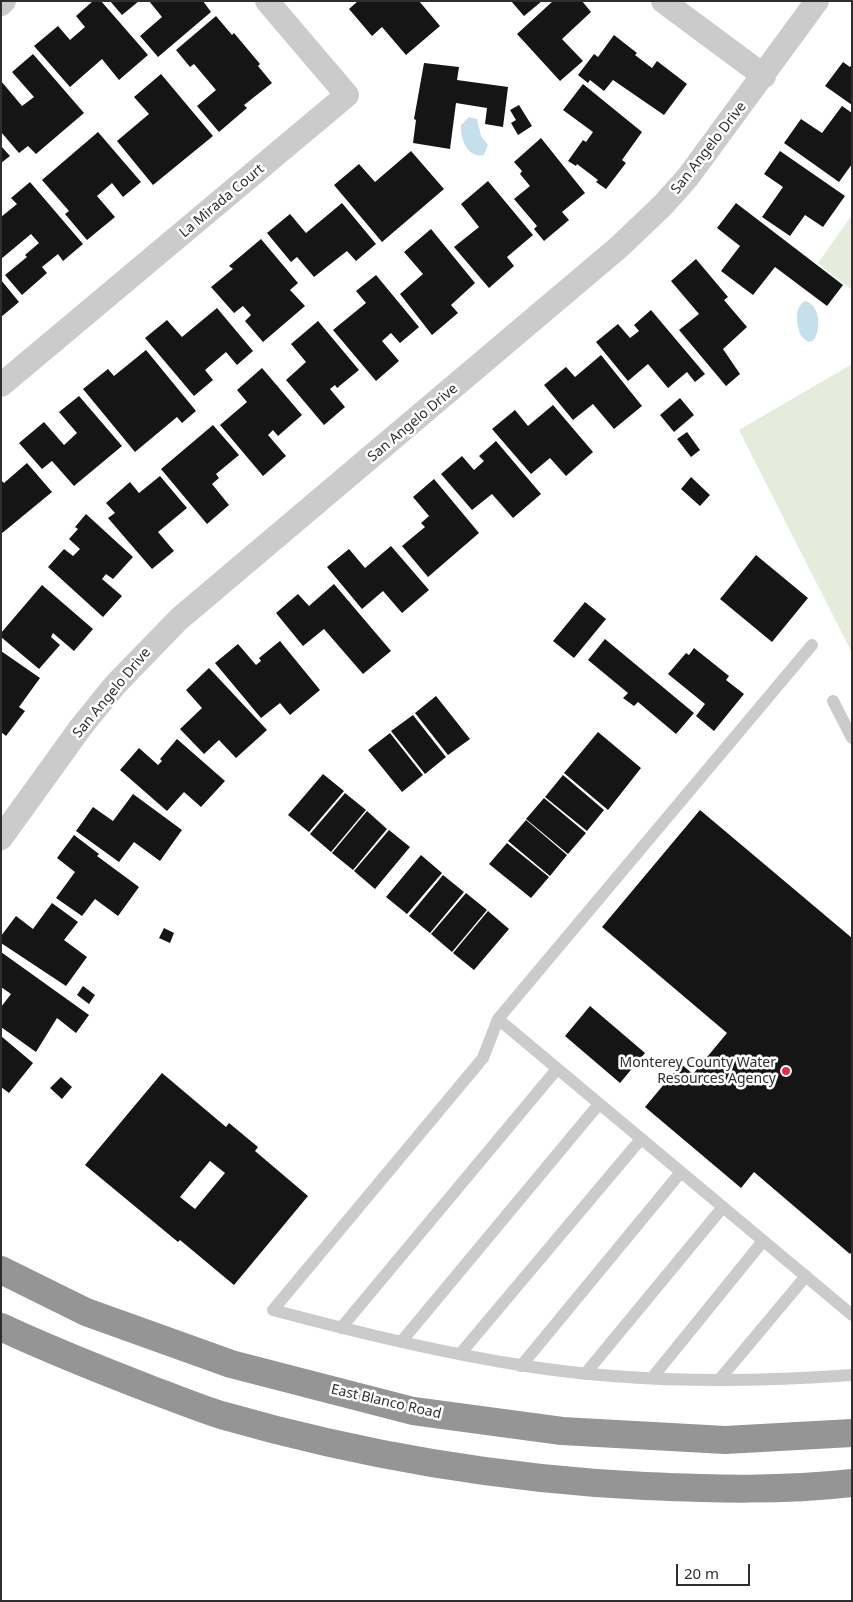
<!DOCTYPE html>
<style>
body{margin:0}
#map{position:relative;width:853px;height:1602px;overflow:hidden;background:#fff;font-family:"Noto Sans",sans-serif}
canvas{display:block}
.frame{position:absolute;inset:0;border:2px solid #2e2e2e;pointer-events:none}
.scale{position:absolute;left:676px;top:1564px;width:74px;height:22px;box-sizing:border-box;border:2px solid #2e2e2e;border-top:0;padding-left:6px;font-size:15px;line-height:18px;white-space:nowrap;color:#2e2e2e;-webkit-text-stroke:4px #fff;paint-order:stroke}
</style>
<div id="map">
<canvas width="853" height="1602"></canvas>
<div class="frame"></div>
<div class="scale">20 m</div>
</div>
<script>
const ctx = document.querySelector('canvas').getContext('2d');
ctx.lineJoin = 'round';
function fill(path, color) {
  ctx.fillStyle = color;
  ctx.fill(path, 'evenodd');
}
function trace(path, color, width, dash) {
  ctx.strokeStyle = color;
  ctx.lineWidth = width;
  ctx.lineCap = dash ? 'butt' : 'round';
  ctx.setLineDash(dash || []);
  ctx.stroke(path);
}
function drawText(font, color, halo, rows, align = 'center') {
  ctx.font = font + ' "Noto Sans",sans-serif';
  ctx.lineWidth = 5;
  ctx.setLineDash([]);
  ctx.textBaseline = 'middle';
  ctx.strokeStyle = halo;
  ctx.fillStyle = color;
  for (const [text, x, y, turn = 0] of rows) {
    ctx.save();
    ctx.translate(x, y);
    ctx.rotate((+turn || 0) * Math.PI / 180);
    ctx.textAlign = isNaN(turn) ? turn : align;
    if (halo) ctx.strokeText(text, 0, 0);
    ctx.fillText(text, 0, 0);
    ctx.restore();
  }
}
fill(new Path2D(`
 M852 215V290L818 263Z
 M852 364V653L739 430Z`), '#e5ecdb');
fill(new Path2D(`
 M469 117 477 119 481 136 488 145 484 155C468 159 460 139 461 125Z
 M805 301C820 304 822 330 813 341L808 342 801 336C797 325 793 308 805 301Z`), '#c6dfec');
fill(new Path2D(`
 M93 1H101L148 55 119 80 102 59 70 87 34 46 58 26 70 40 85 27 76 16Z
 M110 1H139L122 15Z
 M149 1H203L211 12 158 57 140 36 162 17Z
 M358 1H419L440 26 406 55 382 27 372 36 349 9Z
 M511 1H542L524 16Z
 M553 1H582L591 12 562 39 583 61 560 81 517 34Z
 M216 16 232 35 234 33 260 64 258 66 272 83 244 105 247 108 219 132 197 106 216 90 194 64 190 67 176 50Z
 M614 35 637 53 635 55 652 68 657 61 687 84 664 115 613 80 604 91 590 80 588 83 578 75 594 54 598 57Z
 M33 54 84 113 36 154 28 146 19 153 1 132V81L22 106 34 97 12 72Z
 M843 62 850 67 852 64V105L825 86Z
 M424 63 459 67 457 80 508 87 503 127 485 124 487 108 456 103 450 149 413 143 416 120 414 119Z
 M161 74 213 136 153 185 117 141 149 114 134 97Z
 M583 84 642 132 622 160 626 163 606 189 596 182 598 180 577 164 576 166 568 161 583 140 586 142 593 132 563 110Z
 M519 105 532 126 518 135 511 123 516 120 510 110Z
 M842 106 852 113V164L839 182 784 143 801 119 822 133Z
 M98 132 141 182 123 197 112 183 97 196 115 217 87 240 65 214 69 211 42 180Z
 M541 138 585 193 562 212 569 220 544 241 534 229 537 226 514 199 530 186 520 174 522 171 514 162Z
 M1 146 10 156 1 163Z
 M411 151 444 189 382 242 334 185 359 164 375 182Z
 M780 151 845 196 823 227 805 215 790 236 762 217 783 187 764 174Z
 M488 181 533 235 507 257 514 266 489 288 454 247 479 227 461 204Z
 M30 182 83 244 63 261 58 254 42 267 47 273 22 295 5 275 27 257 25 255 39 243 31 234 1 259V217L17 204 11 198Z
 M342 203 376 244 356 261 347 251 314 277 297 257 291 262 267 233 290 214 306 233Z
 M736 203 843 285 827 306 775 267 753 295 721 271 740 246 717 228Z
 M431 229 475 283 451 305 458 313 432 335 400 294 423 274 404 252Z
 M261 239 298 283 290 290 305 306 263 342 245 321 251 315 243 306 234 313 211 287 233 269 229 266Z
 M696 259 728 297 724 300 747 327 723 349 740 374 726 386 679 330 699 314 671 281Z
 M376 275 419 327 400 343 391 333 382 341 399 361 376 381 333 330 366 303 356 291Z
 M1 280 19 302 1 317Z
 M217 308 253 351 237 365 226 352 205 370 213 380 194 396 145 338 167 320 182 337Z
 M651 310 705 374 695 382 687 372 668 388 648 364 628 381 596 342 618 324 630 338 639 331 634 325Z
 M318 321 359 370 337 388 335 385 330 389 345 407 324 425 286 380 306 362 291 344Z
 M146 350 196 411 182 423 177 417 135 452 83 389 108 369 114 376Z
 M601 355 642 406 614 429 593 404 573 420 544 385 566 367 575 377Z
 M262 368 302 415 278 436 273 430 268 435 286 456 263 476 220 425 247 402 237 390Z
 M79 396 122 446 74 486 52 461 42 469 19 443 44 422 64 445 77 433 59 412Z
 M680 398 694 415 674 432 660 415Z
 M553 405 593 452 566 476 550 458 531 474 492 429 515 410 528 426Z
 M213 425 239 455 216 474 219 478 212 484 229 505 207 524 161 469Z
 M687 432 700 450 691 457 677 439Z
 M496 441 541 494 513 518 492 494 472 510 441 474 462 456 474 470 484 461 479 456Z
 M27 463 52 492 1 534V480L4 483Z
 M160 476 187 508 158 532 174 551 152 569 108 518 115 513 106 503 130 482 139 493Z
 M691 477 710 495 700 506 681 489Z
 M434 479 479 533 428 577 402 546 425 527 421 523 429 516 413 497Z
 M86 514 133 557 113 579 106 574 102 579 122 596 103 617 48 567 64 549 73 556 80 549 69 539 78 529 75 527Z
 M391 546 429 590 402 613 383 591 362 609 327 567 349 549 365 568Z
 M756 555 808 598 772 642 720 599Z
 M334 584 391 651 363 674 324 629 303 646 276 613 298 594 309 606Z
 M42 585 93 629 74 651 53 633 51 637 60 645 39 669 1 637V633Z
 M585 602 606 619 574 658 553 641Z
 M605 639 694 713 676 734 638 702 634 706 623 698 628 693 588 660Z
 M280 641 320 690 290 715 280 703 261 718 215 663 238 644 256 665 261 661 259 658Z
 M694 648 729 676 726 680 744 694 714 731 696 716 705 704 668 674 686 653 689 655Z
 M1 651 40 678 19 707 25 711 6 736 1 732Z
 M209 668 267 730 236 758 219 740 204 754 180 729 202 708 186 690Z
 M436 696 470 739 448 755 415 713Z
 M413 715 446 757 425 774 391 731Z
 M598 732 641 768 608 810 564 773Z
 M390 733 423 775 402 792 368 750Z
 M177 739 225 781 201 807 184 792 167 811 120 770 139 748 158 765 162 761 160 759Z
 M323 774 344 791 309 832 288 815Z
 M563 775 604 810 587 831 545 797Z
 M345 793 366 810 331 852 310 834Z
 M133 794 182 830 160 861 134 842 119 862 76 831 93 807 113 821Z
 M544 798 586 833 568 854 526 819Z
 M700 810 852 938V1251L850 1254 754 1172 741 1188 645 1107 681 1064 693 1074 727 1033 602 927Z
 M367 811 387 829 353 870 332 853Z
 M526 820 567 855 550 876 508 841Z
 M389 830 410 847 375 889 354 871Z
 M74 835 99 854 97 856 139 887 118 916 95 899 82 916 56 898 75 872 57 858Z
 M507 843 549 877 531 898 489 864Z
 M421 855 442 873 407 914 386 897Z
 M443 875 464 892 430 933 409 916Z
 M466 893 487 910 452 952 431 934Z
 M52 903 78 922 64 940 87 957 66 986 1 943V936L16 916 33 929Z
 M488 911 509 929 474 970 453 953Z
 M164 928 174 933 170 943 159 938Z
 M1 952 89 1015 76 1033 57 1018 36 1052 1 1027V1007L11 994 1 987Z
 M83 986 95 995 89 1004 77 995Z
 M590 1006 645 1053 620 1083 565 1036Z
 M1 1036 33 1063 9 1093 1 1087Z
 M162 1073 226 1127 229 1123 258 1147 255 1151 308 1196 234 1285 180 1240 178 1242 85 1165ZM210 1161 225 1173 195 1209 180 1197Z
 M61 1077 72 1087 62 1099 50 1088Z`), '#151515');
trace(new Path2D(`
 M812 645 498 1019 483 1058 273 1310C355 1332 437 1352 520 1365 629 1383 742 1383 852 1375
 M833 701 852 738
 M498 1019 852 1315
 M341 1328 557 1069
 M401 1342 599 1104
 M460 1354 641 1139
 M521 1366 681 1172
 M585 1374 723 1207
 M652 1378 763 1241
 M719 1380 806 1276`), '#cbcbcb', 12);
trace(new Path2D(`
 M663 1 764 76
 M1 4 4 1
 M1 385 347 95 267 1
 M1 838 81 727 115 685 179 619 619 247 663 205 688 177 817 1`), '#cbcbcb', 24);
trace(new Path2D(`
 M1 1270 86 1312 231 1364 413 1411 562 1431 725 1440 852 1433
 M1 1327C52 1351 103 1371 155 1391 177 1399 199 1408 221 1415 360 1455 501 1479 645 1486 714 1489 783 1491 852 1483`), '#959595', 28);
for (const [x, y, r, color] of [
 [786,1071,5,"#e92b43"]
]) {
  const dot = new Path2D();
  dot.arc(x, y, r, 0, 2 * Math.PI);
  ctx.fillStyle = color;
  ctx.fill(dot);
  trace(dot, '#fff', 2);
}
drawText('14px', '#2e2e2e', '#fff', [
 ["San Angelo Drive",709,148,-52],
 ["La Mirada Court",222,201,-40],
 ["San Angelo Drive",413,423,-40],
 ["San Angelo Drive",112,693,-50],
 ["East Blanco Road",386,1402,13]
]);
drawText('14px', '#2e2e2e', '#fff', [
 ["Monterey County Water",776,1063],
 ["Resources Agency",776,1079]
], 'right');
</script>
